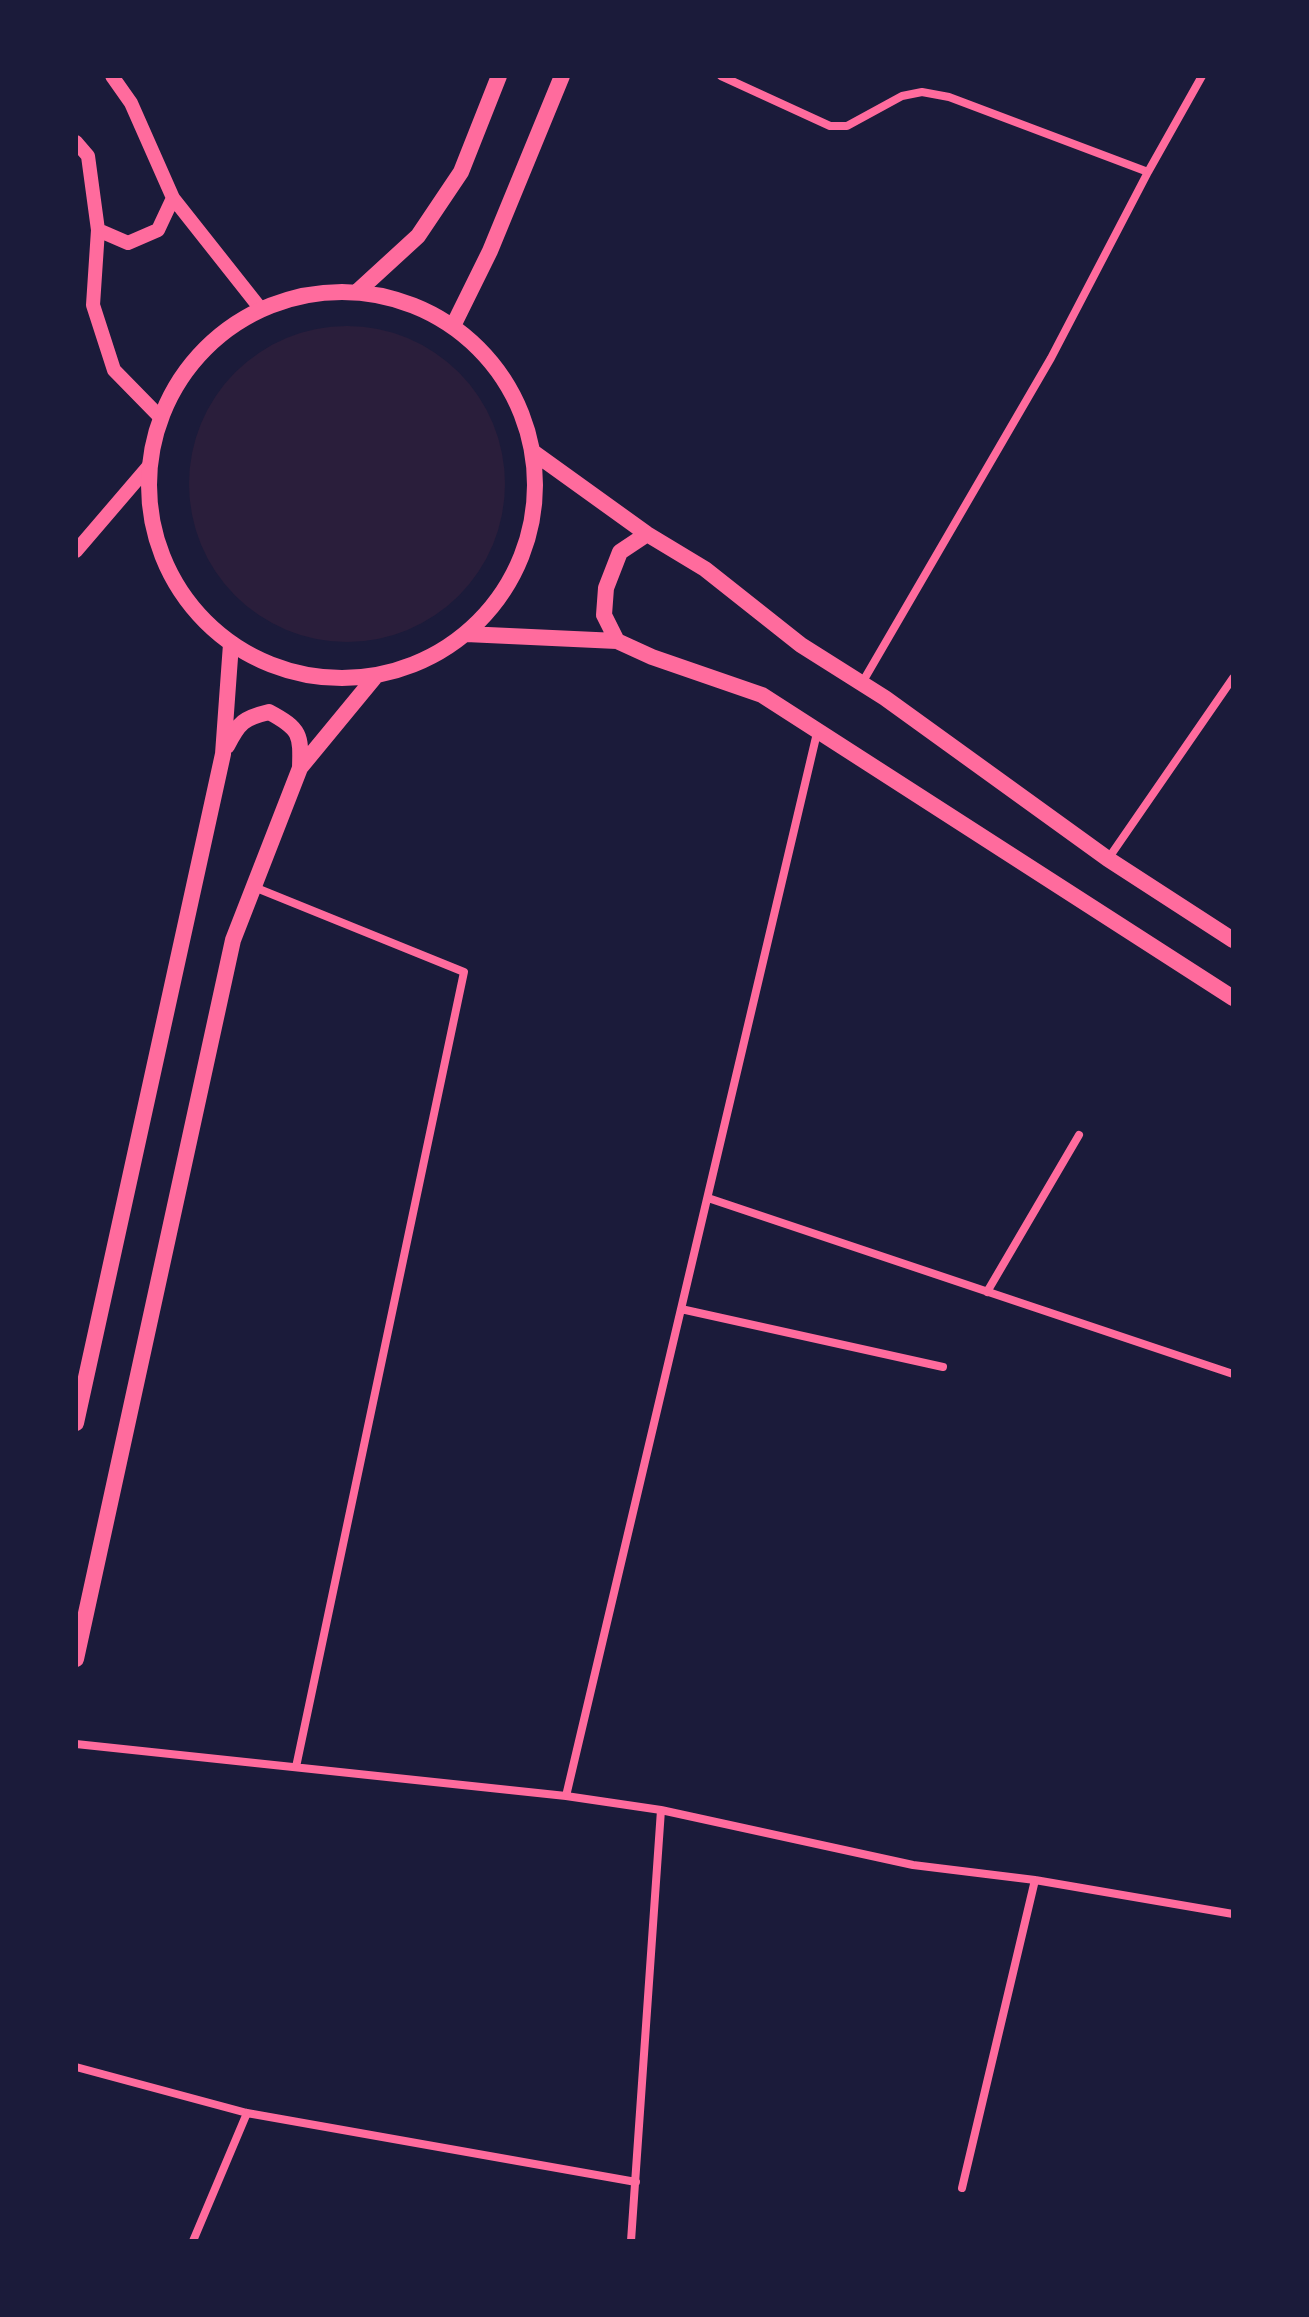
<!DOCTYPE html>
<style>
body{margin:0}
#map{position:relative;width:1309px;height:2317px;overflow:hidden;background:#1b1b3a;font-family:"Fira Sans",sans-serif}
canvas{display:block}
.frame{position:absolute;inset:0;border:78px solid #1b1b3a;pointer-events:none}
</style>
<div id="map">
<canvas width="1309" height="2317"></canvas>
<div class="frame"></div>
</div>
<script>
const ctx = document.querySelector('canvas').getContext('2d');
ctx.lineJoin = 'round';
function fill(path, color) {
  ctx.fillStyle = color;
  ctx.fill(path, 'evenodd');
}
function trace(path, color, width, dash) {
  ctx.strokeStyle = color;
  ctx.lineWidth = width;
  ctx.lineCap = dash ? 'butt' : 'round';
  ctx.setLineDash(dash || []);
  ctx.stroke(path);
}
fill(new Path2D(`
 M189 484a158 158 0 1 1 316 0a158 158 0 1 1-316 0Z`), '#2a1e3b');
trace(new Path2D(`
 M721 76 830 126H847L902 96 922 92 949 97 1148 172
 M862 683 1051 358 1148 172 1202 76
 M1108 859 1233 678
 M254 887 464 972 296 1767
 M708 1198 1233 1374
 M987 1292 1079 1135
 M681 1309 943 1367
 M76 1744 566 1796 661 1810 913 1865 1035 1880 1233 1914
 M566 1796 817 733
 M76 2067 247 2113 636 2182
 M962 2188 1035 1880
 M193 2241 247 2113
 M631 2241 661 1810`), '#ff6b9d', 8);
trace(new Path2D(`
 M112 76 131 103 173 198 260 308
 M76 142 88 156 98 230 93 305 114 370 160 417
 M98 230 128 243 158 230 173 198
 M76 551 148 467`), '#ff6b9d', 14);
trace(new Path2D(`
 M358 291 418 236 461 172 499 76
 M149 485a193 193 0 1 1 386 0a193 193 0 1 1-386 0Z
 M453 326 490 251 562 76
 M533 452 647 534 705 569 801 645 885 698 1108 859 1233 940
 M466 634 617 641 652 657 762 695 1233 998
 M617 641 604 615 606 588 620 552 647 534
 M227 746C239 722 244 718 269 712 301 729 301 735 300 768
 M76 1423 223 754 231 644
 M76 1659 233 940 300 768 375 677`), '#ff6b9d', 16);
</script>
